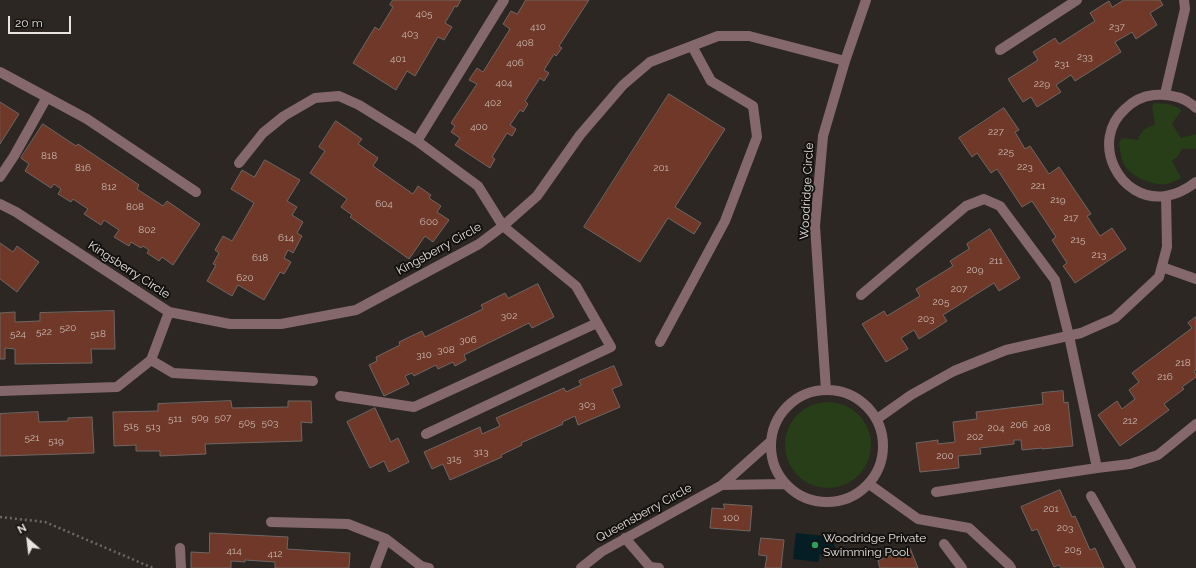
<!DOCTYPE html>
<style>
body{margin:0}
#map{position:relative;width:1196px;height:568px;overflow:hidden;background:#2c2723;font-family:Raleway,sans-serif}
canvas{display:block}
.north{position:absolute;left:8px;top:520px;width:40px;height:40px;-webkit-text-stroke:3px #13110f;paint-order:stroke;rotate:332deg;font-size:11px;font-weight:700;line-height:16px;text-align:center;color:#e8e4e1}
.north::after{content:'';display:block;margin:auto;width:14px;height:18px;background:#e8e4e1;clip-path:polygon(50% 0,100% 100%,50% 72%,0 100%)}
.scale{position:absolute;left:8px;top:16px;width:63px;height:18px;box-sizing:border-box;border:2px solid #e8e4e1;border-top:0;padding-left:5px;font-size:12px;line-height:14px;white-space:nowrap;color:#e8e4e1;-webkit-text-stroke:3px #13110f;paint-order:stroke}
</style>
<div id="map">
<canvas width="1196" height="568"></canvas>
<div class="north">N</div>
<div class="scale">20 m</div>
</div>
<script>
const ctx = document.querySelector('canvas').getContext('2d');
ctx.lineJoin = 'round';
function fill(path, color) {
  ctx.fillStyle = color;
  ctx.fill(path, 'evenodd');
}
function trace(path, color, width, dash) {
  ctx.strokeStyle = color;
  ctx.lineWidth = width;
  ctx.lineCap = dash ? 'butt' : 'round';
  ctx.setLineDash(dash || []);
  ctx.stroke(path);
}
function drawText(font, color, halo, rows, align = 'center') {
  ctx.font = font + ' Raleway,sans-serif';
  ctx.lineWidth = 4;
  ctx.setLineDash([]);
  ctx.textBaseline = 'middle';
  ctx.strokeStyle = halo;
  ctx.fillStyle = color;
  for (const [text, x, y, turn = 0] of rows) {
    ctx.save();
    ctx.translate(x, y);
    ctx.rotate((+turn || 0) * Math.PI / 180);
    ctx.textAlign = isNaN(turn) ? turn : align;
    if (halo) ctx.strokeText(text, 0, 0);
    ctx.fillText(text, 0, 0);
    ctx.restore();
  }
}
fill(new Path2D(`
 M1154 103 1168 104 1179 108 1181 111 1172 124 1181 138 1196 134V149H1182L1178 156 1172 161 1181 178C1177 180 1172 183 1167 184 1154 186 1133 178 1125 166 1121 159 1120 151 1119 142L1123 138 1138 140C1142 130 1144 128 1155 125L1152 106Z
 M785 445a43 43 0 1 1 86 0a43 43 0 1 1-86 0Z`), '#273e18');
fill(new Path2D(`
 M796 533 834 537 835 557 820 554 818 562 793 559Z`), '#051d24');
const building = new Path2D(`
 M393 0H461L457 7 455 6 445 23 452 27 444 40 438 37 415 76 407 71 396 90 353 63 375 27 379 30 393 7 390 5Z
 M526 0H589L559 46 562 48 556 56 554 54 544 70 549 73 544 81 540 78 525 101 528 104 523 112 520 110 510 125 516 129 512 136 507 133 492 157 495 159 490 168 455 145 460 138 451 132 455 126 451 123 477 84 469 80 477 68 483 72 510 29 503 24 511 11 517 14Z
 M1124 0H1160L1163 5 1150 13 1157 25 1136 39 1132 32 1115 42 1121 52 1075 81 1071 75 1056 85 1061 92 1037 107 1031 97 1023 102 1008 79 1038 60 1033 52 1055 38 1059 44 1095 21 1090 13 1109 1 1112 7Z
 M669 94 725 129 675 207 701 223 694 234 668 218 640 262 584 227Z
 M0 102 19 114 0 144Z
 M1004 108 1019 130 1015 132 1025 149 1030 146 1049 174 1059 167 1091 214 1087 216 1100 236 1112 228 1126 249 1075 283 1063 266 1067 263 1052 240 1056 237 1032 201 1022 207 997 169 991 173 977 153 972 157 959 138Z
 M336 121 362 139 358 144 378 158 373 166 413 194 418 186 431 195 429 198 441 206 437 212 449 220 433 242 425 236 409 259 350 217 352 215 341 207 347 199 310 173 325 151 319 147Z
 M43 124 76 146 78 144 139 185 137 189 163 206 167 201 200 224 173 265 162 257 159 261 147 253 149 250 143 246 141 248 131 242 129 246 114 237 119 230 104 220 101 225 84 214 88 209 73 199 71 202 58 194 61 189 54 184 51 188 25 171 29 164 21 158Z
 M265 160 300 180 287 201 297 207 292 215 303 222 297 233 302 236 293 253 288 250 284 258 291 262 284 274 280 272 264 300 238 285 232 296 207 281 216 265 213 264 219 253 215 250 223 236 232 241 254 203 231 189 242 170 254 177Z
 M990 229 1020 278 999 291 994 283 943 315 947 321 919 339 914 330 901 338 908 349 886 362 862 324 884 311 887 316 920 296 916 289 953 266 950 261 969 249 967 244Z
 M0 243 13 252 17 246 39 262 17 292 0 279Z
 M538 284 554 317 532 328 529 323 464 355 466 360 455 366 453 362 438 369 436 365 414 376 412 373 405 376 409 384 384 396 369 365 377 361 376 357 400 345 399 342 422 331 425 337 483 309 481 305 505 293 508 298Z
 M114 311 115 349H91L92 363 15 364V349L5 348V359H0V313L15 312V322L40 321V313Z
 M1196 317V370L1194 371 1196 374V377L1182 387 1184 389 1164 404 1169 410 1120 446 1098 415 1117 401 1122 409 1135 399 1129 390 1139 382 1132 373 1192 328 1188 323Z
 M614 366 622 385 612 389 620 407 578 425 575 416 562 422 563 424 521 443 522 445 501 455 502 457 450 480 443 464 432 469 424 452 480 427 482 434 500 426 496 418 564 388 566 392 581 385 579 381Z
 M1063 391 1064 403 1068 402 1073 446 1042 449V448L1022 450 1021 440H1014V444L980 448 981 454 958 456 959 468 920 472 916 443 938 440V444L955 442 953 422 977 419 976 412 1043 404 1042 393Z
 M231 401 232 408 288 407V401H311L312 423 301 422 302 441 205 444 206 454 160 456V451H136V445L114 446 113 412 158 411V404Z
 M375 408 391 442 398 438 409 462 389 472 384 461 370 468 347 422Z
 M38 412 39 422 68 421V418L92 417 94 453 0 456V414Z
 M1060 490 1072 517 1075 516 1090 550 1095 548 1104 568H1061L1059 565 1054 567 1037 529 1032 531 1021 507Z
 M724 504 752 506 750 531 710 528 712 508 724 509Z
 M210 533 288 537 287 549 350 553 349 568H275V562L245 560V562L231 561V568H191V552L209 553Z
 M761 538 784 540 781 568H765L767 556 759 555Z
 M910 548 918 568H880L878 561Z`);
fill(building, '#6f3828');
trace(building, '#6f6765', 1);
trace(new Path2D(`
 M0 517 45 522 153 568`), '#6d6965', 2.5, [2, 3]);
trace(new Path2D(`
 M1000 50 1077 0
 M0 72 87 119 196 192
 M1165 94 1185 9 1184 0
 M1196 108C1185 97 1170 94 1154 95 1143 96 1133 101 1125 109 1089 141 1119 203 1166 196 1178 194 1187 189 1196 182
 M417 141 504 0
 M239 163 263 133 284 116 315 98 339 96 359 105 417 141 478 186 503 226 576 286 611 347 426 434
 M0 177 14 156 47 97
 M0 204 16 212 169 312 230 324H281L356 310 479 244 503 226 537 196 580 135 623 85 650 62 718 36H749L845 61
 M1162 267 1196 279
 M861 295 966 206 984 199 1000 206 1055 280 1069 336 1097 468 936 492
 M660 342 725 221 757 137 753 106 711 81 692 46
 M151 360 169 312
 M771 446a56 56 0 1 1 112 0a56 56 0 1 1-112 0Z
 M826 390 815 226 823 136 845 61 866 0
 M0 391 117 387 151 360 173 373 313 381
 M340 396 414 407 597 323
 M877 419 911 395 954 371 1006 350 1081 333 1115 318 1159 277 1167 247 1166 196
 M1097 468 1130 464 1158 455 1196 424
 M869 484 918 519 969 528 1009 565 1011 568
 M722 485 784 484
 M1091 496 1131 568
 M271 522 348 524 386 539 421 566 429 568
 M625 538 650 567 659 568
 M944 544 962 568
 M180 548 181 568
 M375 568 386 539
 M581 568 601 552 722 485 770 442`), '#85686c', 10);
for (const [x, y, r, color] of [
 [815,545,4,"#2e9e5b"]
]) {
  const dot = new Path2D();
  dot.arc(x, y, r, 0, 2 * Math.PI);
  ctx.fillStyle = color;
  ctx.fill(dot);
  trace(dot, '#13110f', 1.5);
}
drawText('10px', '#cab9b3', null, [
 ["405",424,14],
 ["410",538,27],
 ["237",1117,27],
 ["403",410,34],
 ["408",525,43],
 ["233",1085,57],
 ["401",398,59],
 ["406",515,63],
 ["231",1062,64],
 ["404",504,83],
 ["229",1042,84],
 ["402",493,103],
 ["400",479,127],
 ["227",996,132],
 ["225",1006,152],
 ["818",49,156],
 ["223",1025,167],
 ["816",83,168],
 ["201",661,168],
 ["221",1038,186],
 ["812",109,187],
 ["219",1058,200],
 ["604",384,204],
 ["808",135,207],
 ["217",1071,218],
 ["600",429,222],
 ["802",147,230],
 ["614",286,238],
 ["215",1078,240],
 ["213",1099,255],
 ["618",260,258],
 ["211",996,261],
 ["209",975,270],
 ["620",245,278],
 ["207",959,289],
 ["205",941,302],
 ["302",509,316],
 ["203",926,319],
 ["520",68,328],
 ["522",44,332],
 ["524",18,334],
 ["518",98,334],
 ["306",468,340],
 ["308",446,350],
 ["310",424,355],
 ["218",1183,363],
 ["216",1165,377],
 ["303",587,405],
 ["509",200,418],
 ["507",223,418],
 ["511",175,419],
 ["212",1130,421],
 ["505",247,423],
 ["503",270,423],
 ["206",1019,425],
 ["515",131,426],
 ["513",153,427],
 ["204",996,428],
 ["208",1042,428],
 ["202",975,437],
 ["521",32,438],
 ["519",56,441],
 ["313",481,452],
 ["200",945,456],
 ["315",454,459],
 ["201",1051,509],
 ["100",731,518],
 ["203",1065,528],
 ["205",1073,550],
 ["414",234,551],
 ["412",275,554]
]);
drawText('12px', '#e8e4e1', '#13110f', [
 ["Woodridge Circle",807,191,-87],
 ["Kingsberry Circle",439,249,-29],
 ["Kingsberry Circle",129,270,33],
 ["Queensberry Circle",644,513,-29]
]);
drawText('12px', '#e8e4e1', '#13110f', [
 ["Woodridge Private",823,538],
 ["Swimming Pool",823,552]
], 'left');
</script>
